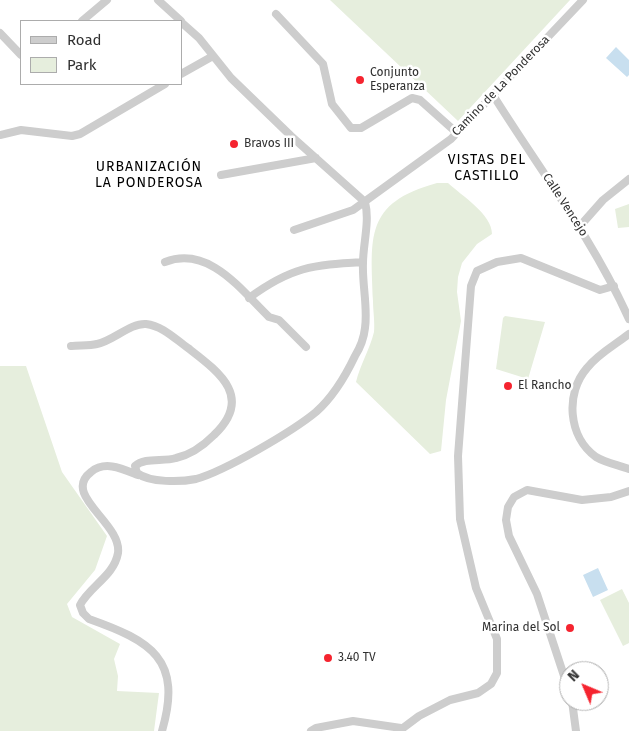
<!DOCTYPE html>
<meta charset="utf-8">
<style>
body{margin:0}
#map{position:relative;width:629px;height:731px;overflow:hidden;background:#fff;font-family:"Fira Sans",sans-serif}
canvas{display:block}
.legend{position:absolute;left:20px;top:20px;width:162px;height:65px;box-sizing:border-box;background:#fff;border:1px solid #acacac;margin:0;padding:6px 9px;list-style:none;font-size:15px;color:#303030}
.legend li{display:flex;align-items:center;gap:10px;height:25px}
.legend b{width:25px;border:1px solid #acacac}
.north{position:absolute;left:559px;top:661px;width:50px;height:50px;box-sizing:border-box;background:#fff;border:1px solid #acacac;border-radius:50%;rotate:315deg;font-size:14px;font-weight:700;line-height:20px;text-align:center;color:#303030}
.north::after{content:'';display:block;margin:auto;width:18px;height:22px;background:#f5242f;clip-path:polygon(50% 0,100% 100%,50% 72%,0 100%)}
</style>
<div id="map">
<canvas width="629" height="731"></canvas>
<ul class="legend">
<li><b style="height:6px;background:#cdcdcd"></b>Road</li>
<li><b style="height:14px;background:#e6eedd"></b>Park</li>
</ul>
<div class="north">N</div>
</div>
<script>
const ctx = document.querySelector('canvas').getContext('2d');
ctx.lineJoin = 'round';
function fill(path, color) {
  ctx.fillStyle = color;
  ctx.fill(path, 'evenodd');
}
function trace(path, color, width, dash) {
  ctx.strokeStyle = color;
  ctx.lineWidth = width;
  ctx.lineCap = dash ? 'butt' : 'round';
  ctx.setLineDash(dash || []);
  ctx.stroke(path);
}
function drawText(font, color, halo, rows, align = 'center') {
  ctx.font = font + ' "Fira Sans",sans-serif';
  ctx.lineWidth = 5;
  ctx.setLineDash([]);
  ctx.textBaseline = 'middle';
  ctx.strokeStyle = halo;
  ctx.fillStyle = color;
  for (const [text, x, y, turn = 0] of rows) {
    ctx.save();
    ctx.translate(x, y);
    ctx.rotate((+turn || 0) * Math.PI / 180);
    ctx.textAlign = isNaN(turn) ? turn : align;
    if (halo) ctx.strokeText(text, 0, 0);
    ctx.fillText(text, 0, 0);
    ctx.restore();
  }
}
fill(new Path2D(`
 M330 0H570L458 121Z
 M437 183H448C462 196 492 214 492 234L477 244 462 263 458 277 457 292 461 321 446 400 441 451 430 454 356 382C360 365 370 349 374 332 375 322 373 311 373 301 371 237 364 203 437 183Z
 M629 204V227L618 228 615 209Z
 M505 316 545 322 528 379 496 369 503 318Z
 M0 366H26L62 472 107 536 95 570 67 604 72 617 120 644 114 659 118 676 117 691 159 693 154 731H0Z
 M622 589 629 603V643L623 646 600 600Z`), '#e6eedd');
fill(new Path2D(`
 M616 47 629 60V75L627 77 606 58Z
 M598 568 608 590 593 597 583 575Z`), '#c8dfef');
trace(new Path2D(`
 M158 0 181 21
 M276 14 323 64 332 104 351 128H361L412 98 420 100 457 133
 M82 21 107 0
 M181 22 199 38 231 78 291 136 365 202
 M0 33 21 55
 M181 74 213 56
 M493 95C540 170 593 239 629 319
 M0 135 21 130 72 136 80 134 165 84
 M221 175 316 158
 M580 226 603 200 629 179
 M294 230 353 210 451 139 583 0
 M165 262C209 245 241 290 269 317L279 320 306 347
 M249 298C291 267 312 265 363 262
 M629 334C615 345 598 354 587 368 565 393 568 437 596 457 606 463 619 465 629 469
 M71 346C79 345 89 346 97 344 113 341 130 323 146 324 163 326 175 339 188 348 219 372 254 397 214 435 204 445 190 455 176 458 163 462 145 457 135 466L137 473C150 483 181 482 196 479 225 471 293 431 316 412 333 397 345 377 355 356 360 348 364 337 365 328 368 307 362 284 363 263 363 244 370 221 365 202
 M138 475C123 469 105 460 91 472 61 495 122 523 118 553 114 576 90 586 80 605L83 613 89 619C151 641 183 659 162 731
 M569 691 537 594 509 536 506 520 508 507 514 497 527 490 582 500 611 497 629 491
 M572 701 576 731
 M311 731 316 728 353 721 401 728
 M399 731 419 716 450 700 478 693 491 684 497 673V639L476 588 460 519 458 456 471 286 477 271 497 262 521 258 600 290 614 286`), '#cdcdcd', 8);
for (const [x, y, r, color] of [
 [360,80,5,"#f5242f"],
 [234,144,5,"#f5242f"],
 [508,386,5,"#f5242f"],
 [570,628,5,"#f5242f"],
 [328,658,5,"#f5242f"]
]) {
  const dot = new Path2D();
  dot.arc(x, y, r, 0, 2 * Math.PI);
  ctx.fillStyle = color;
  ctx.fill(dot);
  trace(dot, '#fff', 2);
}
drawText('12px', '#303030', '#fff', [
 ["Conjunto",370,73],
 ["Esperanza",370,87],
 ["Bravos III",244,144],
 ["El Rancho",518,386],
 ["Marina del Sol",560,628,"right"],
 ["3.40 TV",338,658]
], 'left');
drawText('12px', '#303030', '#fff', [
 ["Camino de La Ponderosa",501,86,-46],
 ["Calle Vencejo",565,205,57]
]);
ctx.letterSpacing = '1px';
drawText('14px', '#000', '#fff', [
 ["VISTAS DEL",487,160],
 ["CASTILLO",487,176],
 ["URBANIZACIÓN",149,167],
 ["LA PONDEROSA",149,183]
]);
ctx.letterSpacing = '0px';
</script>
